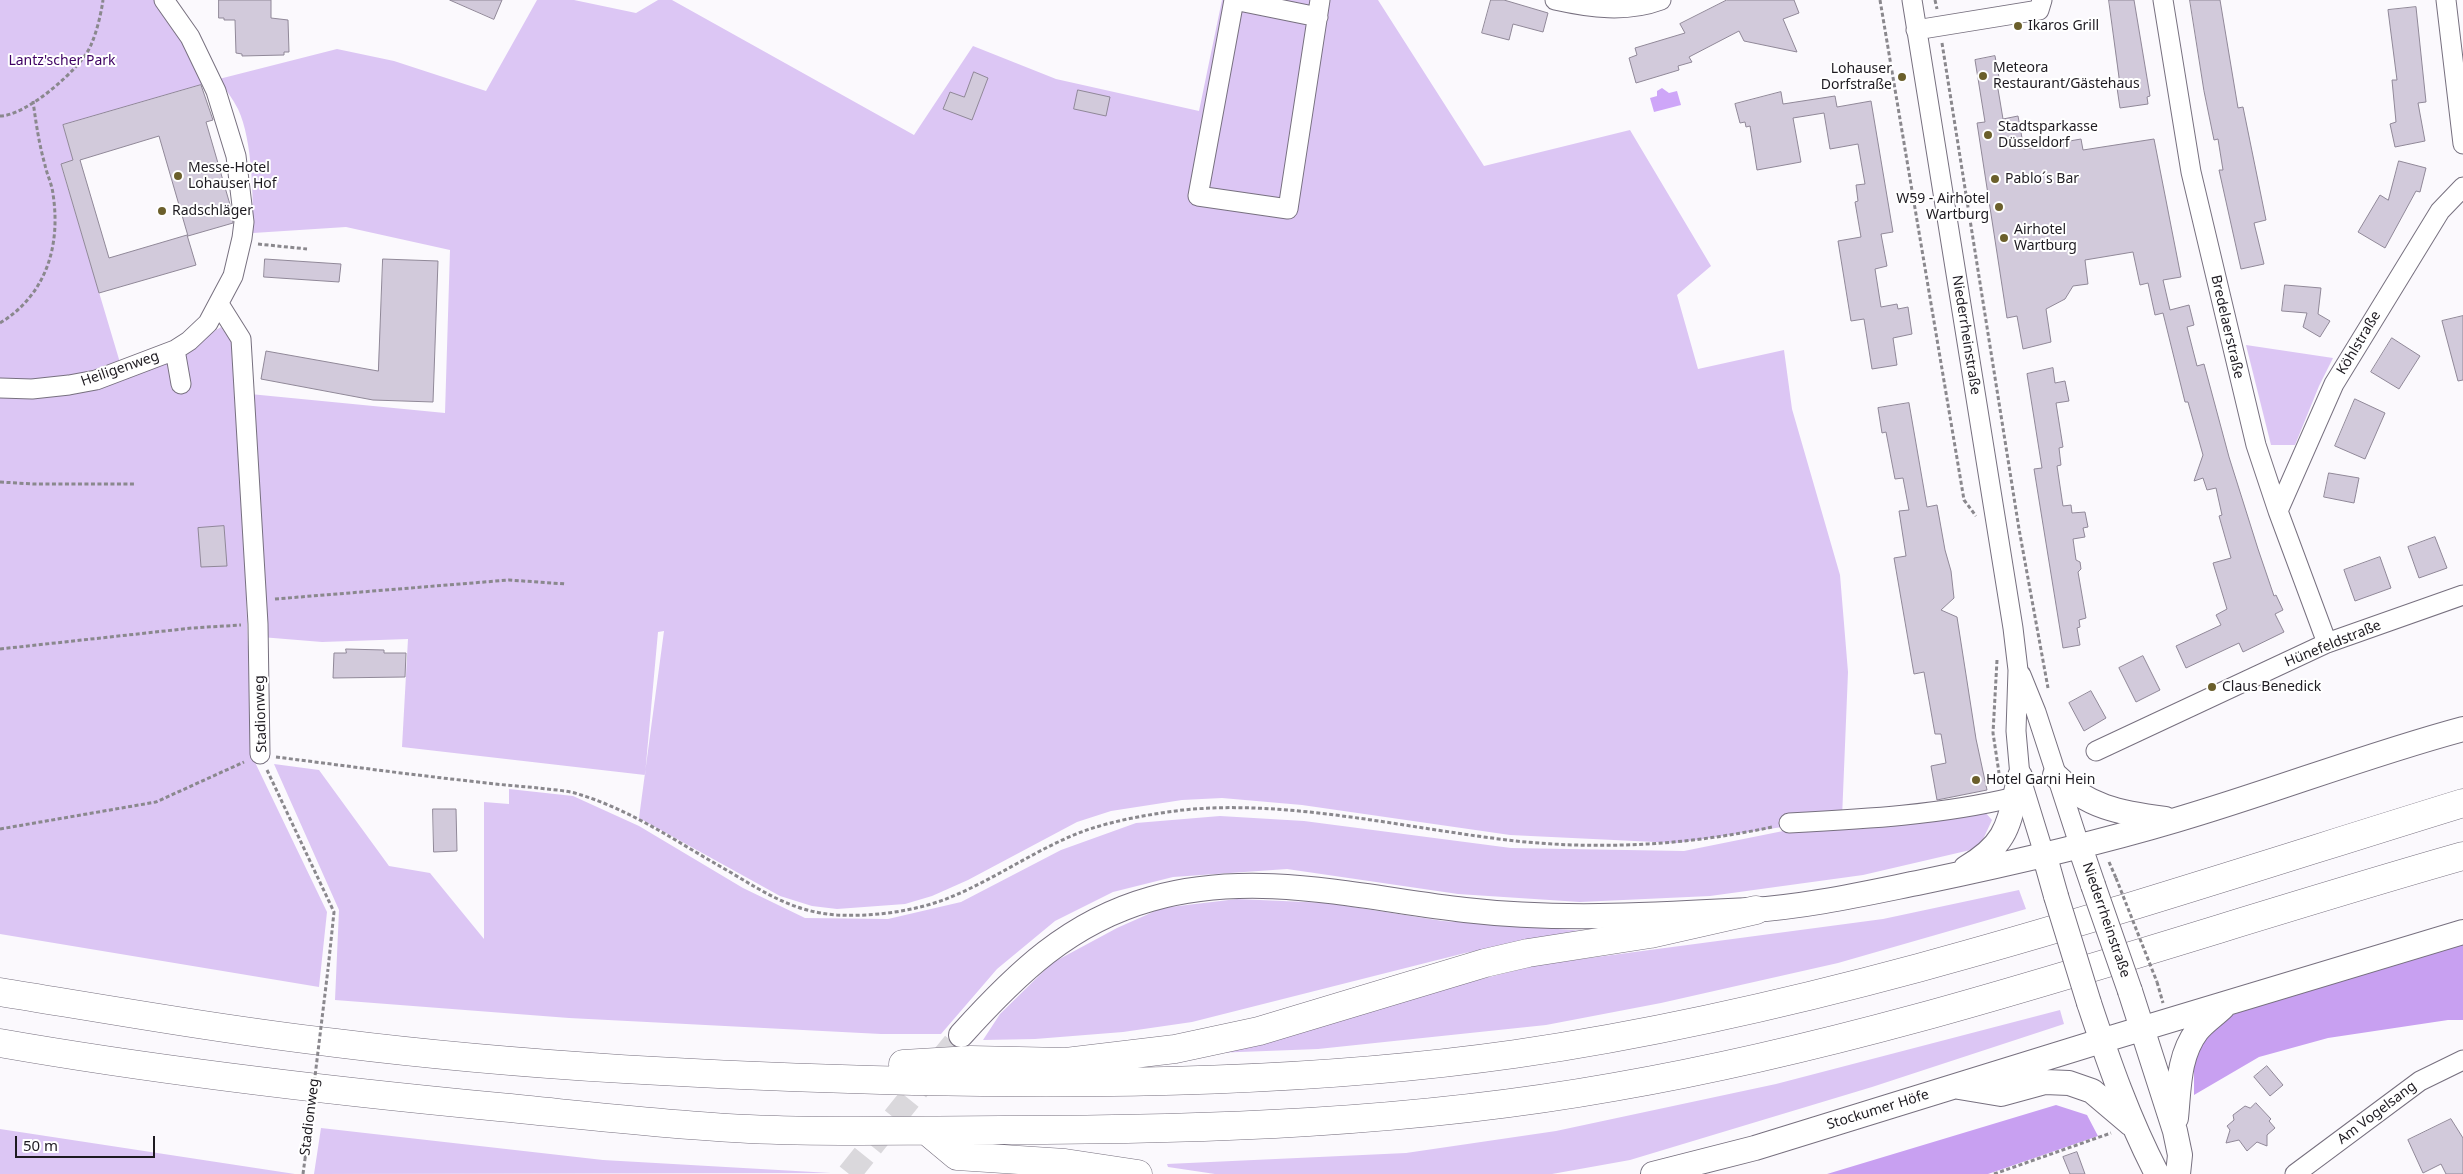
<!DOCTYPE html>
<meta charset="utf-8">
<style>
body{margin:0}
#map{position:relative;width:2463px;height:1174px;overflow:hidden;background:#fbf9fd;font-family:"Noto Sans",sans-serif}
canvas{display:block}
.scale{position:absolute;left:15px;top:1136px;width:140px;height:22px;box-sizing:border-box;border:2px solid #1e1b21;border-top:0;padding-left:6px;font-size:15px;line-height:18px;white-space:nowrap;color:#1e1b21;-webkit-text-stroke:4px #fff;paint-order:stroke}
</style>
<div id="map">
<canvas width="2463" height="1174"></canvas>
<div class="scale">50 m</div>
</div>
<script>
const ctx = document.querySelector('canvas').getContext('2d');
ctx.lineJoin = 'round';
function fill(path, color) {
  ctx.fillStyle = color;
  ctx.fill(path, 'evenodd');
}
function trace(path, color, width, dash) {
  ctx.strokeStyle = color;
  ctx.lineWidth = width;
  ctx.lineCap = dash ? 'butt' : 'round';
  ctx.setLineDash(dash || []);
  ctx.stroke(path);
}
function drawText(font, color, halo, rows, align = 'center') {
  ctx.font = font + ' "Noto Sans",sans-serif';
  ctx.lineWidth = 4;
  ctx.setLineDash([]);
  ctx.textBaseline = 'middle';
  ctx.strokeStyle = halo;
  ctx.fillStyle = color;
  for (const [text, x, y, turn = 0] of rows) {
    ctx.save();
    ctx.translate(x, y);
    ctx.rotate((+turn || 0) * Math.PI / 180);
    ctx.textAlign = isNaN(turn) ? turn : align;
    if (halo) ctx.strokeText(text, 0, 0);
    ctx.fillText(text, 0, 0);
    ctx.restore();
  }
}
fill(new Path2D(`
 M0 0H156L183 39 204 84 63 125 73 160 61 165 121 366 79 378 0 383Z
 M537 0H574L636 13 658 0H672L914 135 973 46 1056 79 1199 111 1222 0H1378L1484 166 1630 130 1711 266 1677 295 1698 369 1784 350 1792 409 1840 575 1848 672 1842 818 1676 843 1510 835 1302 805 1222 798 1182 800 1111 811 1077 822 968 880 932 896 905 904 837 909 812 906 780 896 639 818 664 631 658 632 645 775 402 747 408 639 322 642 261 637 250 394 445 413 450 250 346 227 253 233C253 198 253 141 238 109 233 99 225 89 219 79L337 49 394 61 486 91Z
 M221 327 237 349 252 756 327 912 319 987 0 934V394L62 395 190 346Z
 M2246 345 2333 358 2319 386 2295 445H2271Z
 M274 764 319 770 389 866 430 873 484 939V802L509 804V789L573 796 639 826 743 888 805 918 888 919 961 902 1061 850 1136 823 1220 816 1304 821 1511 848 1684 851 1793 829 1984 811 1992 820 1979 848 1863 875 1710 896 1580 902 1458 894 1287 869 1173 877 1113 892 1055 921 997 969 941 1034H881L569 1018 335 1000 339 910Z
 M2019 890 2026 909 1838 963 1661 1003 1546 1025 1318 1049 1188 1054 1537 965 1883 919Z
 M1237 899 1328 903 1443 921 1586 931 1465 953 1192 1022 1123 1032 1035 1039 983 1040 1000 1014 1052 963 1117 928 1162 908Z
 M2060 1010 2064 1024 1872 1087 1630 1160 1552 1174H1215L1168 1167 1167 1164 1406 1153 1556 1131 1776 1084Z
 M321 1128 603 1160 831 1173 314 1174Z
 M0 1129 295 1174H0Z`), '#dcc6f4');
fill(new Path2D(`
 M2463 944V1020H2448L2328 1038 2259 1057 2194 1095V1046L2219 1020 2245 1010Z
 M2056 1105 2087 1115 2098 1136 1988 1174H1827Z`), '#c8a0f1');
fill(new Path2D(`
 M1662 88 1669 93 1677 91 1681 105 1654 112 1650 98 1657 96V91Z`), '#cea6f8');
const building = new Path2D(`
 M219 0H271V18L288 20 289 52H284V55L242 56V54L236 53 235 20H224V18H219Z
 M450 0H502L494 19Z
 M1491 0H1504L1548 13 1543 32 1513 24 1509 40 1482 33Z
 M1727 0H1794L1799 13 1783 19 1797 52 1744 41 1739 31 1689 57 1692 62 1678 66 1679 70 1636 83 1629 58 1637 55 1635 48 1685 33 1680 24Z
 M2109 0H2134L2150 96 2147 97 2148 104 2120 108 2116 81 2119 80Z
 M2190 0H2220L2238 108 2243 107 2266 220 2254 223 2264 264 2241 269 2219 170H2223L2218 139 2214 140 2204 91Z
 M2416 7 2426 102 2418 103 2425 141 2395 147 2390 124 2396 122 2392 80H2397L2388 10Z
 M1995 56 2001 88 1998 89 2003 119 2018 116 2024 149 2081 139 2083 150 2154 139 2181 277 2163 280 2170 310 2189 305 2194 325 2187 327 2197 366 2204 364 2229 457 2258 549 2274 596 2276 595 2283 610 2275 614 2284 632 2243 652 2239 643 2186 668 2176 646 2221 625 2216 615 2227 609 2213 563 2231 558 2219 516 2222 515 2216 488 2207 490 2203 478 2194 481 2203 455 2188 402H2185L2163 313 2155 315 2148 283 2140 285 2133 252 2085 260 2088 284 2073 286 2065 299 2046 309 2051 342 2023 349 2017 316 2007 318 1977 123 1985 122 1975 60Z
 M974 72 988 78 972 120 943 109 950 92 964 97Z
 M201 85 213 120 206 122 231 208 233 223 188 236 159 136 80 160 109 258 187 235 196 265 99 293 61 164 73 160 63 125Z
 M1078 90 1110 97 1106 116 1074 109Z
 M1781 92 1783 104 1835 96 1837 107 1871 101 1893 232 1881 234 1887 266 1875 269 1881 307 1897 304 1898 309 1908 307 1912 334 1893 338 1897 365 1872 369 1864 319 1851 321 1838 241 1861 237 1855 202 1858 201 1856 185 1865 184 1858 144 1830 149 1824 113 1793 118 1801 162 1757 170 1750 126 1746 127 1745 122 1740 123 1735 104Z
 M2399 161 2426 168 2420 192 2416 191 2385 248 2358 232 2380 195 2388 200Z
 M265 259 341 264 339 282 264 277Z
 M383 259 438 261 433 402 373 400 261 379 266 351 378 371Z
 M2285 285 2321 288 2318 314 2330 321 2320 337 2303 327 2307 313 2282 311Z
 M2463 316V380L2458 381 2442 321Z
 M2392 338 2420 356 2399 389 2371 372Z
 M2053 368 2055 383 2065 381 2069 401 2056 403 2063 447 2059 448 2061 465 2057 466 2063 506 2071 505 2072 513 2085 512 2088 527 2083 528 2085 537 2073 539 2076 560 2080 562 2081 569 2078 572 2086 618 2079 620 2080 627 2077 628 2080 645 2063 648 2034 469 2042 468 2027 374Z
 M2355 399 2385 413 2365 459 2335 446Z
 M1909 403 1927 507 1937 505 1945 550 1951 571 1954 598 1941 610 1957 617 1976 739 1987 790 1937 800 1931 766 1946 763 1941 734H1935L1924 672 1914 674 1894 558 1906 556 1899 511 1909 510 1903 478 1895 479 1886 432 1882 433 1878 408Z
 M2329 473 2359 478 2354 503 2324 497Z
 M224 526 227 566 201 567 198 528Z
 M2435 537 2447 568 2419 578 2408 547Z
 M2380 557 2391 588 2355 601 2344 570Z
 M346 649 384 650V653H406L405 677 333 678 334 653H346Z
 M2143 656 2160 690 2136 702 2119 668Z
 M2091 691 2106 718 2084 731 2069 703Z
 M433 809H456L457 851 434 852Z
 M2267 1066 2283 1085 2270 1096 2254 1077Z
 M2256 1103 2271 1119 2269 1121 2275 1128 2267 1135V1146L2257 1142 2247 1151 2239 1140 2226 1143 2230 1130 2227 1126 2234 1120 2233 1115 2245 1106 2250 1108Z
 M2451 1119 2463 1138V1174H2446L2441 1164 2423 1173 2408 1140Z
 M2077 1152 2085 1174H2070L2063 1157Z`);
fill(building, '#d2cadb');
trace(building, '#908898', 1);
trace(new Path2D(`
 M849 1174 961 1035`), '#dad8dc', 24, [24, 12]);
const minor = new Path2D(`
 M1234 0 1198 196 1288 209 1320 0
 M1234 0 1318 17
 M1555 0C1591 8 1626 13 1661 0
 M1912 0 2013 628 2018 670 2016 731 2020 776 2045 857
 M2163 0 2191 172 2256 445 2278 511 2327 643
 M2446 0 2463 144
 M1916 30 2039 10 2042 0
 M219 304 241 339 258 624 260 754
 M175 350 181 384
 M0 388 32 389 69 385 96 380 175 350 189 341 208 323 233 276 242 238 244 222 236 156 216 91 190 37 164 0
 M2278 511 2334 384 2440 211 2463 187
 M2021 675 2036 712 2080 847
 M2096 751 2327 643 2463 595
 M1789 823C1865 819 1941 815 2015 797
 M2295 1174 2420 1081 2463 1060`);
const major = new Path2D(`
 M2055 775C2087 807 2120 813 2165 819
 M2080 847 2093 885
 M2045 857 2056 896
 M1966 868C2010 842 2008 823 2020 776
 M2130 991 2175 1131 2180 1155 2178 1174
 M2089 1003C2109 1063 2128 1118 2157 1174
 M961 1035C1016 974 1069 922 1151 899 1255 869 1361 898 1465 910 1560 921 1655 915 1750 910 1806 907 1867 893 1922 882 2008 864 2092 845 2176 820 2272 792 2366 755 2463 729
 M1959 1087 2001 1094 2045 1082 2069 1083 2092 1091 2131 1124
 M2176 1118C2179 1089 2178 1056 2197 1031 2204 1022 2215 1015 2223 1007
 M1653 1174 1755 1148 2101 1041 2463 932`);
const highway = new Path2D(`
 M0 992C111 1010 224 1030 336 1043 527 1067 721 1076 913 1081 1113 1085 1317 1082 1515 1054 1840 1007 2151 899 2463 803
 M0 1043C165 1072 332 1091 499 1107 582 1115 666 1125 749 1129 833 1133 917 1130 1001 1130 1206 1130 1412 1123 1614 1087 1904 1037 2181 936 2463 856
 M903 1064 971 1060 1066 1062 1175 1049 1259 1031 1485 963 1528 953 1650 934 1756 910
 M927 1131 957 1156 1065 1163 1138 1174`);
trace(minor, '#77707f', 21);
trace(major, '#77707f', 26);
trace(highway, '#77707f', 29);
trace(new Path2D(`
 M1880 0 1964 500 1976 516
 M1935 0 1937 9
 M1942 43 2019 529 2048 688
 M0 116C26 116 81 69 91 45 97 31 101 14 103 0
 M258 244 307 249
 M0 323C46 295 61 246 53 194 52 184 47 175 45 165 39 144 36 123 33 101
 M0 482 34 484H134
 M275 599 509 580 566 584
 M0 649 192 628 241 625
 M1997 660 1993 733 1999 773
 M276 757C340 765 405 774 469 781 493 784 516 786 539 788 552 790 566 790 578 794 632 810 680 844 730 872 765 893 794 912 837 915 874 917 917 911 951 897 997 878 1038 848 1084 831 1115 820 1151 814 1183 810 1290 799 1409 829 1516 841 1601 850 1688 845 1772 827
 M267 770 334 912 328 969
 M0 829 156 802 244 762
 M2109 862 2116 878
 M2157 982 2163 1003
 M303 1174 305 1159
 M1994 1174 2111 1133`), '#8a888d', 3, [4, 2.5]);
trace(minor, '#fff', 19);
trace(major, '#fff', 24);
trace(highway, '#fff', 28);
const majorBridge = new Path2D(`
 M2093 885 2130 991
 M2056 896 2089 1003`);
trace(majorBridge, '#77707f', 26, []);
trace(new Path2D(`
 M2116 878 2157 982
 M305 1159 328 969`), '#8a888d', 3, [4, 2.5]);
trace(majorBridge, '#fff', 24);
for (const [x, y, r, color] of [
 [2018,26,5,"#6b5f2b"],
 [1983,76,5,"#6b5f2b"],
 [1902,77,5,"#6b5f2b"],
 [1988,135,5,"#6b5f2b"],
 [178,176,5,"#6b5f2b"],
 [1995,179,5,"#6b5f2b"],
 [1999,207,5,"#6b5f2b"],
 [162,211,5,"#6b5f2b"],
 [2004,238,5,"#6b5f2b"],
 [2212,687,5,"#6b5f2b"],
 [1976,780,5,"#6b5f2b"]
]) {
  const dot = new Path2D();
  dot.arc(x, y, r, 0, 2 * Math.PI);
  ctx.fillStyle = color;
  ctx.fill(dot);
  trace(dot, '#fff', 2);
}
drawText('14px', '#1e1b21', '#fff', [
 ["Ikaros Grill",2028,26],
 ["Meteora",1993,68],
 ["Restaurant/Gästehaus",1993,84],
 ["Lohauser",1892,69,"right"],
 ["Dorfstraße",1892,85,"right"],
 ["Stadtsparkasse",1998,127],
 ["Düsseldorf",1998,143],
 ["Messe-Hotel",188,168],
 ["Lohauser Hof",188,184],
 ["Pablo´s Bar",2005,179],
 ["W59 - Airhotel",1989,199,"right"],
 ["Wartburg",1989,215,"right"],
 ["Radschläger",172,211],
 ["Airhotel",2014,230],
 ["Wartburg",2014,246],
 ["Claus Benedick",2222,687],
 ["Hotel Garni Hein",1986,780]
], 'left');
drawText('14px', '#3e0063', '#fff', [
 ["Lantz'scher Park",62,61]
]);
drawText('14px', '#1e1b21', '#fff', [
 ["Bredelaerstraße",2227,327,77],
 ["Niederrheinstraße",1966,335,81],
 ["Köhlstraße",2359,343,-59],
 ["Heiligenweg",120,369,-19],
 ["Hünefeldstraße",2333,644,-22],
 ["Stadionweg",261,714,-92],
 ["Niederrheinstraße",2106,920,71],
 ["Stockumer Höfe",1878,1110,-17],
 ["Am Vogelsang",2377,1113,-37],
 ["Stadionweg",310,1117,-83]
]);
</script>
